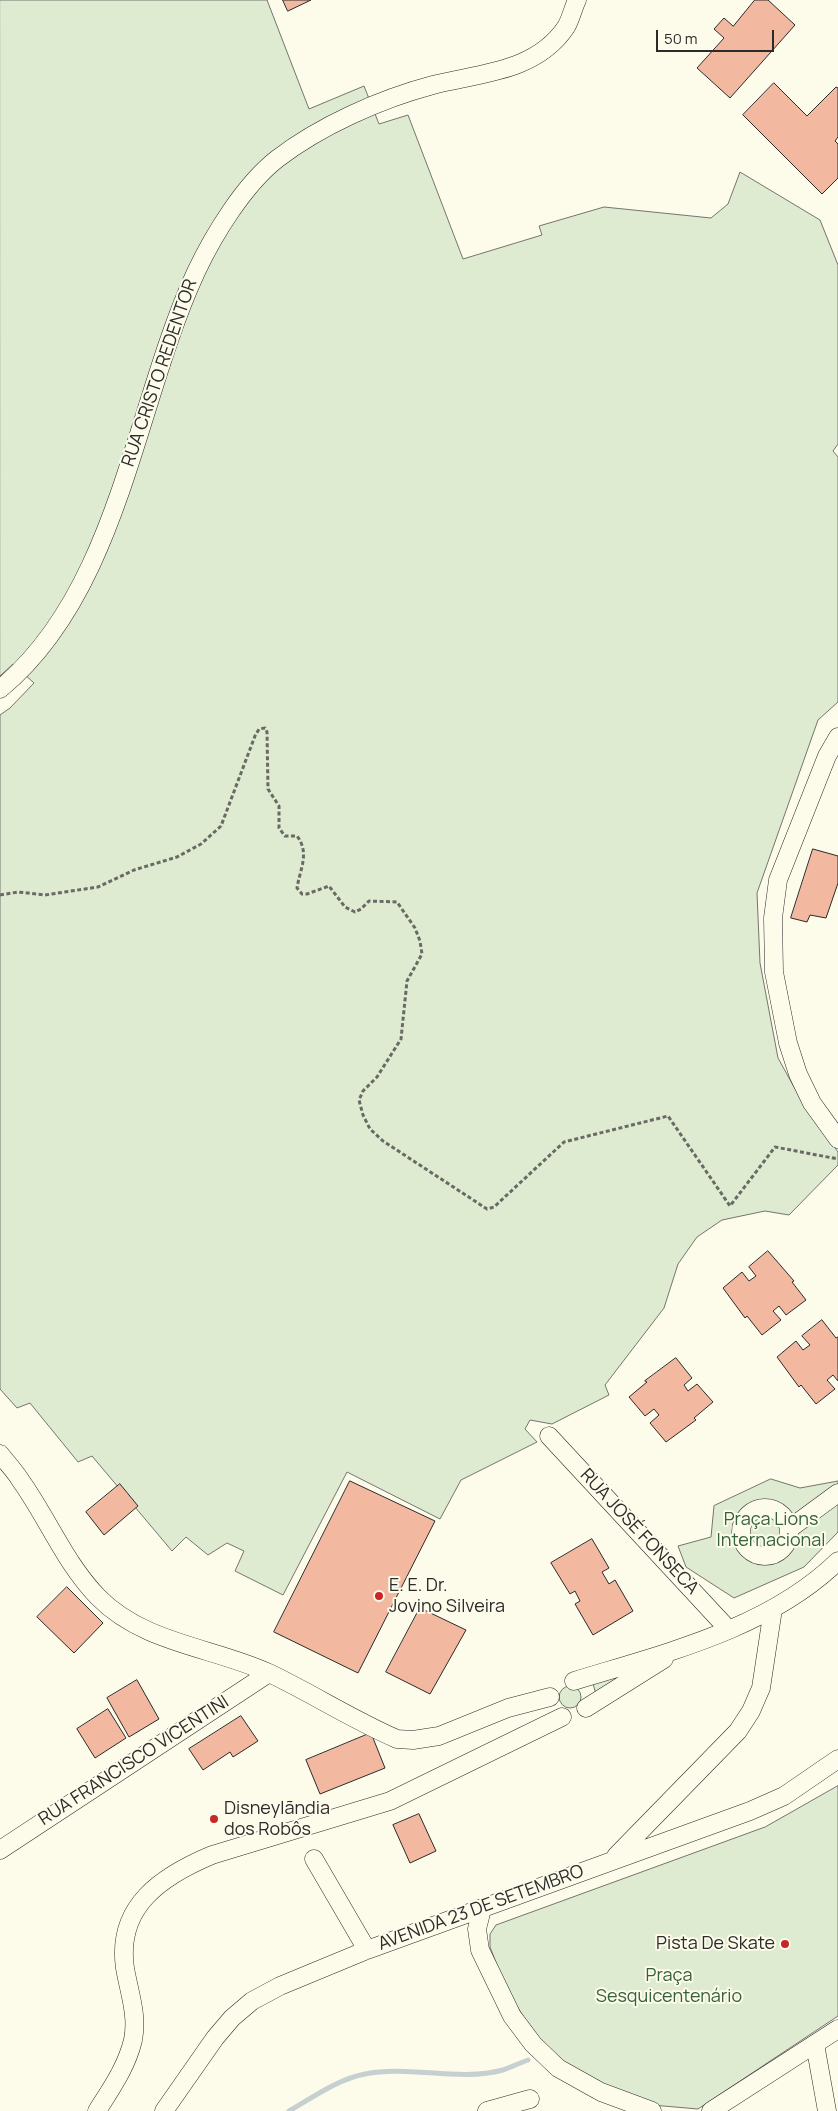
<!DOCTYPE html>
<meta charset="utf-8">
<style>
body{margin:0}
#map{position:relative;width:838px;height:2111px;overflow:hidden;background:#fdfbea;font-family:Manrope,sans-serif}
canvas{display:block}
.scale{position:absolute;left:656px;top:30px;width:118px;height:22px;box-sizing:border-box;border:2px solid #2b2b2b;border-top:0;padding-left:6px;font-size:15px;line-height:18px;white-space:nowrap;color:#2b2b2b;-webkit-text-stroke:4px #fdfbea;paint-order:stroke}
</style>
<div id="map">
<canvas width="838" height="2111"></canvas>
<div class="scale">50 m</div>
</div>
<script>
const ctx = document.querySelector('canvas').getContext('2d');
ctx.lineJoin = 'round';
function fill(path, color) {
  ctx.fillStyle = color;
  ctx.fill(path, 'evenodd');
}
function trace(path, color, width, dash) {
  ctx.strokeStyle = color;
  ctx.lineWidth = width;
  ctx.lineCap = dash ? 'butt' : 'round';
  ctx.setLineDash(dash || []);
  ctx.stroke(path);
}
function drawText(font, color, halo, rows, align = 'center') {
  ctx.font = font + ' Manrope,sans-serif';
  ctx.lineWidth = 4;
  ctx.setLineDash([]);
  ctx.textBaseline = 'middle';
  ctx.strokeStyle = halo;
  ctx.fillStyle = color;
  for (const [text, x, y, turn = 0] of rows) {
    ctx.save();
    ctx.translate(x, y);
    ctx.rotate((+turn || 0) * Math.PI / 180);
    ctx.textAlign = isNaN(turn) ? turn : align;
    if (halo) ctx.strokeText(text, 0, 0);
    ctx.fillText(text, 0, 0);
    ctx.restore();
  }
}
const green = new Path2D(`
 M0 0H267L309 109 364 86 379 124 408 115 463 259 542 235 539 226 604 207 711 218 728 204 740 172 820 220 838 265V444L833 451 838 457V702L818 720 757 893 760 963 778 1058 804 1105 838 1152V1165L789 1215 765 1211 722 1220 697 1237 678 1264 664 1308 605 1385 609 1395 552 1424 530 1420 525 1429 537 1442 461 1480 440 1519 347 1472 283 1595 235 1571 244 1551 227 1543 208 1555 186 1537 172 1551 92 1456 78 1462 30 1403 17 1408 0 1389V715L10 708 34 683 13 664 0 676Z
 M771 1479 800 1488 838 1481V1532L804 1567 734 1598 686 1567 678 1546 711 1537 714 1506Z
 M630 1669 596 1694 593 1684Z
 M559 1697a11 11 0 1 1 22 0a11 11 0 1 1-22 0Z
 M838 1786V2016L698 2109 652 2105 610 2091 569 2068 533 2031 507 1991 490 1947V1934L496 1925 765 1827Z`);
fill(green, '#deebd1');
trace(green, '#74746e', 1);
trace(new Path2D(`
 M289 2111C312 2098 338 2079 365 2074 410 2065 458 2082 503 2070 511 2067 520 2063 528 2060`), '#c7d0d0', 5);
const building = new Path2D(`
 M283 0H311L288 11Z
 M755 0H768L795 25 730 98 697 68 724 38 714 29 724 18 733 26Z
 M774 83 807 116 836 87 838 88V137L835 141 838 144V178L822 194 743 115Z
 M813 849 838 856V883L826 918 810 915 807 922 791 918Z
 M768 1251 794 1281 792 1282 806 1300 786 1315 779 1306 773 1311 781 1320 762 1335 747 1316 745 1318 723 1288 742 1272 749 1281 756 1276 749 1267Z
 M822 1320 836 1338 838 1337V1381L833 1375 827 1380 835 1389 816 1404 801 1385 799 1387 777 1357 796 1341 803 1350 810 1345 802 1336Z
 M676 1358 692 1378 684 1385 688 1391 697 1384 713 1402 694 1418 696 1420 666 1442 650 1423 659 1415 654 1409 645 1416 629 1397 647 1382 645 1381Z
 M350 1481 435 1521 358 1673 274 1632Z
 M120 1484 138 1506 104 1535 86 1512Z
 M592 1539 609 1568 602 1572 609 1584 615 1580 633 1611 593 1635 575 1604 580 1601 575 1591 570 1594 551 1563Z
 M67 1587 103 1623 74 1653 37 1617Z
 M420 1608 466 1630 430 1694 386 1672Z
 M137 1680 159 1719 129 1737 107 1698Z
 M108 1709 126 1738 95 1758 77 1729Z
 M241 1716 258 1741 233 1757 230 1752 203 1770 189 1749Z
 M371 1733 385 1768 320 1794 306 1760Z
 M419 1814 436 1851 410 1863 393 1825Z`);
fill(building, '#f2b8a0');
trace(building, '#2b2b2b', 1);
const minor = new Path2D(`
 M0 689C119 591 134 406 196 272 214 234 244 185 277 159 320 126 380 99 433 85 480 73 536 72 566 27 571 19 573 8 577 0
 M838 737 827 756 778 880 773 918 774 972 788 1043 798 1074 812 1103 838 1139
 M549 1436 728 1629
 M0 1454C7 1463 15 1471 21 1481 48 1519 65 1563 98 1597 144 1644 213 1647 269 1673 313 1694 353 1720 397 1739L413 1740 439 1736 508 1708 550 1697
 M741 1532a24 24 0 1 1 48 0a24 24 0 1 1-48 0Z
 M789 1529 838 1493
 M574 1681C665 1653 768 1629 838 1561
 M586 1708 664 1659
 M0 1850 269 1673
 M616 1856 738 1731 751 1711 761 1688 773 1609
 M314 1859 367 1950
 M482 1909 477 1929 480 1950 512 2016 533 2044 558 2068 601 2092 652 2111
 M815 2044 827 2111
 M97 2111C111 2089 127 2066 133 2040 138 2015 129 1992 125 1968 116 1906 162 1876 212 1855L390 1801 562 1717
 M164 2111 215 2038 232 2018 252 2001 280 1986 367 1950 750 1811 784 1796 838 1759
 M487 2111 530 2099
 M711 2111 838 2029`);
trace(minor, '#2b2b2b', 19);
trace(new Path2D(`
 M0 895 18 892 45 895 98 887 134 870 177 857 201 844 221 826 255 736 259 729 265 728 267 732 268 789 279 806V828L285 836H297C310 853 300 869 297 888L302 894H307L329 886 345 907 355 912 361 909 369 901 397 902 415 928 420 941 422 954 407 981 401 1039 377 1077 363 1091 359 1100 363 1115 370 1129 383 1141 487 1209 494 1207 564 1142 668 1116 730 1206 775 1147 838 1159`), '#6a6964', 3, [4, 2.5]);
trace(minor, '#fdfbea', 18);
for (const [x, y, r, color] of [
 [379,1596,5,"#c62828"],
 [214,1819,5,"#c62828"],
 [785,1944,5,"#c62828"]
]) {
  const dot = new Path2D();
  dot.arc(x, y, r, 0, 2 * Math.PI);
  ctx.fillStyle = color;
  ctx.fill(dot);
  trace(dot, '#fdfbea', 2);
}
drawText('18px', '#2b2b2b', '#fdfbea', [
 ["RUA CRISTO REDENTOR",160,373,-71],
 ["RUA JOSÉ FONSECA",639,1532,47],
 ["RUA FRANCISCO VICENTINI",134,1761,-33],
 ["AVENIDA 23 DE SETEMBRO",481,1908,-20]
]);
drawText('18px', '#34623c', '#fdfbea', [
 ["Praça Lions",771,1520],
 ["Internacional",771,1541],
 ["Praça",669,1976],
 ["Sesquicentenário",669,1997]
]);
drawText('18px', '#2b2b2b', '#fdfbea', [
 ["E. E. Dr.",389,1586],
 ["Jovino Silveira",389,1607],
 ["Disneylãndia",224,1809],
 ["dos Robôs",224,1830],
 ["Pista De Skate",775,1944,"right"]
], 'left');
</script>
